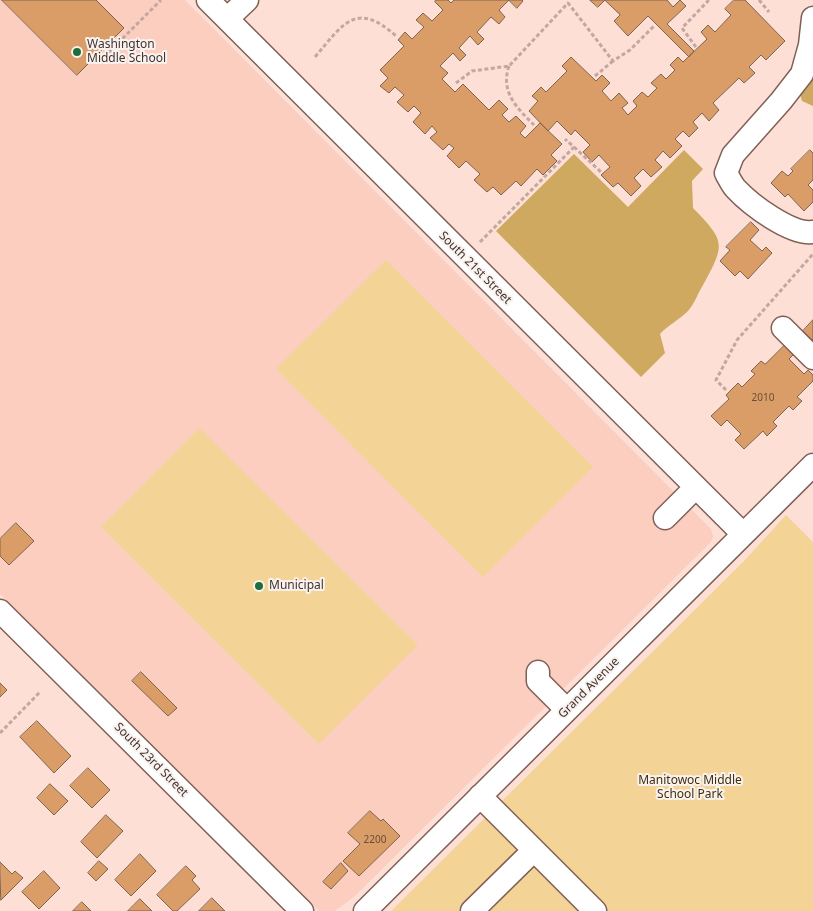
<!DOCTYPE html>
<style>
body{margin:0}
canvas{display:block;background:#fddfd6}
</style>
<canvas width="813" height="911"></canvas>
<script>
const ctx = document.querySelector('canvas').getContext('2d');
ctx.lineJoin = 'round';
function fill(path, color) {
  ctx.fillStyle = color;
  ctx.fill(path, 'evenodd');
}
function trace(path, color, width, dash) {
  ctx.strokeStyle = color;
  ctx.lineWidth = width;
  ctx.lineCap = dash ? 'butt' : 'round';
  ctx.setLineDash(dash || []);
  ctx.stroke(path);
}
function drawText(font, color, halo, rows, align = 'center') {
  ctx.font = font + ' "Noto Sans",sans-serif';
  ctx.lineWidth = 4;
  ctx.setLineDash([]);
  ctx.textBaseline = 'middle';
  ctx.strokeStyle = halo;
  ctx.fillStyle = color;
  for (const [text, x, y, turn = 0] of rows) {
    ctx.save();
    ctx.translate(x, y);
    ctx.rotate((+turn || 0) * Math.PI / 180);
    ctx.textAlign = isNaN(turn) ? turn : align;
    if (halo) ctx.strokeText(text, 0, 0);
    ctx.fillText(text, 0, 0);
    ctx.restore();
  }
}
fill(new Path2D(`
 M0 0H185L711 529 713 537 710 543 355 896 335 911H319L0 594Z`), '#fbcec0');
fill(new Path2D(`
 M386 260 593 467 483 577 276 369Z
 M199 428 418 645 319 744 101 527Z
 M786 515 813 542V911H391L743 562Z`), '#f4d496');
fill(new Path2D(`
 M811 78 813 79V106L802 101 800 94Z
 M684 150 703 169 692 181 693 208C725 241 726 244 703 285 698 293 694 305 687 312 679 320 668 325 660 334L665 353 641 377 496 231 574 154 628 207Z`), '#cea95f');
const building = new Path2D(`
 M2 0H96L124 28 77 75Z
 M436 0H448L451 3 454 0H509L499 10 505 17 499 24 491 17 477 32 484 39 478 45 470 36 459 48 466 55 460 61 453 53 440 66 448 73 442 79 455 92 463 84 489 110 499 100 508 109 502 115 509 122 516 116 526 126 520 133 525 138 540 123 562 144 551 155 557 161 543 175 537 169 521 186 516 181 501 195 493 187 487 192 474 180 480 174 466 161 459 168 447 156 454 148 449 144 443 150 430 138 437 132 432 126 425 134 413 122 421 113 414 106 408 112 397 102 404 95 395 87 389 93 380 86 388 78 380 70 404 46 398 40 405 32 412 39 424 27 416 20 423 13 432 21 443 10 435 2Z
 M509 0H522L523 1 517 8Z
 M590 0H605L598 7Z
 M605 0H667L673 7 680 0 686 6 667 24 694 51 689 57 648 16 628 36 614 21 620 15Z
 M734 0H745L785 41 766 60 761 55 749 67 755 73 744 83 739 78 713 103 719 110 709 121 702 113 693 122 698 128 689 137 683 131 675 139 682 146 670 158 663 151 655 160 662 167 651 177 643 169 634 178 641 186 631 196 618 183 613 187 601 175 610 167 599 155 592 162 583 152 590 145 575 130 571 135 557 121 548 131 529 111 538 101 532 96 541 87 546 92 567 71 562 66 571 57 596 81 602 75 610 83 602 91 611 101 619 93 628 103 622 108 628 115 637 106 633 101 642 92 648 97 657 88 651 83 661 74 666 79 675 70 670 65 678 57 683 62 707 39 701 32 708 25 715 32 731 15 725 9Z
 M810 150 813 153V180L808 185 813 190V202L804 211 788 194 785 197 771 183 782 171 788 176 793 171 791 169Z
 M751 222 759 230 750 240 762 251 766 247 772 253 748 279 740 271 735 276 720 261 730 250 726 247Z
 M813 320V339L812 340 803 331Z
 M785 345 794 354 789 359 804 374 808 370 813 375V381L797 397 802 401 793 410 789 406 773 422 777 426 767 436 763 431 744 449 735 440 741 434 727 420 721 426 711 416 729 399 726 395 738 383 742 387 755 374 751 371 761 361 765 364Z
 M16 523 34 541 9 565 0 556V539Z
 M141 672 177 708 168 716 132 681Z
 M0 683 7 690 0 697Z
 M37 721 71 756 54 773 20 737Z
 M88 768 110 790 92 808 70 786Z
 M50 784 68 801 54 815 37 798Z
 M370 811 381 821 383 819 400 836 359 876 343 861 360 844 348 833Z
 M106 815 123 831 97 858 81 842Z
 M140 854 156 871 131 896 115 880Z
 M99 861 108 869 96 881 88 873Z
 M0 862 12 874 15 871 23 878 1 900Z
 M341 863 348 871 331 889 323 882Z
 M186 866 196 876 192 880 200 889 177 911H173L157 895Z
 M44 871 60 888 39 909 22 892Z
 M212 898 225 911H199Z
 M140 899 152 911H128Z
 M82 902 91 911H73Z`);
fill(building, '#db9d67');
trace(building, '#7d644f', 1);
const minor = new Path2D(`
 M208 0 743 534
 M813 18 810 45 802 74 781 101 733 155 726 173C729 178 732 185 736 189 751 205 791 235 813 232
 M227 19 247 0
 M783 328 813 358
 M665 518 695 488
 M0 611 302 911
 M538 672V681L567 710
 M534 850 595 911
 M365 911 813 465
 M472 911 534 850 480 796`);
trace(minor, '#806056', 25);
trace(new Path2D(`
 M759 0 769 12
 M696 47 682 28 708 1 707 0
 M104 57 161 0
 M315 57C343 24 356 0 396 36
 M509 66C500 92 517 108 534 125
 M595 76 613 61
 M456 83 472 71 509 66 568 3 613 61 630 50 654 26
 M574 147 601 172
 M480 242 574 147 565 139
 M726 390 716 380 737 340 813 254
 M0 733 40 692`), '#c1a8a0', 3, [4, 2.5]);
trace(minor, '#fff', 22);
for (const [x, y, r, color] of [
 [77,52,5,"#1f6d3c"],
 [259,586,5,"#1f6d3c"]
]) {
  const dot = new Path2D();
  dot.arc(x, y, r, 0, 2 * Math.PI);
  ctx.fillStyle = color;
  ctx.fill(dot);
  trace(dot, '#faf2ef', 2);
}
drawText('10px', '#684e3c', null, [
 ["2010",763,398],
 ["2200",375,840]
]);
drawText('12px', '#41332e', '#faf2ef', [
 ["Washington",87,45],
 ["Middle School",87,59],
 ["Municipal",269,586]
], 'left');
drawText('12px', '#41332e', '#faf2ef', [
 ["South 21st Street",475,268,45],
 ["Grand Avenue",589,688,-45],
 ["South 23rd Street",151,760,45]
]);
drawText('12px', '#3e2f0d', '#faf2ef', [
 ["Manitowoc Middle",690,781],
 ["School Park",690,795]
]);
</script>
